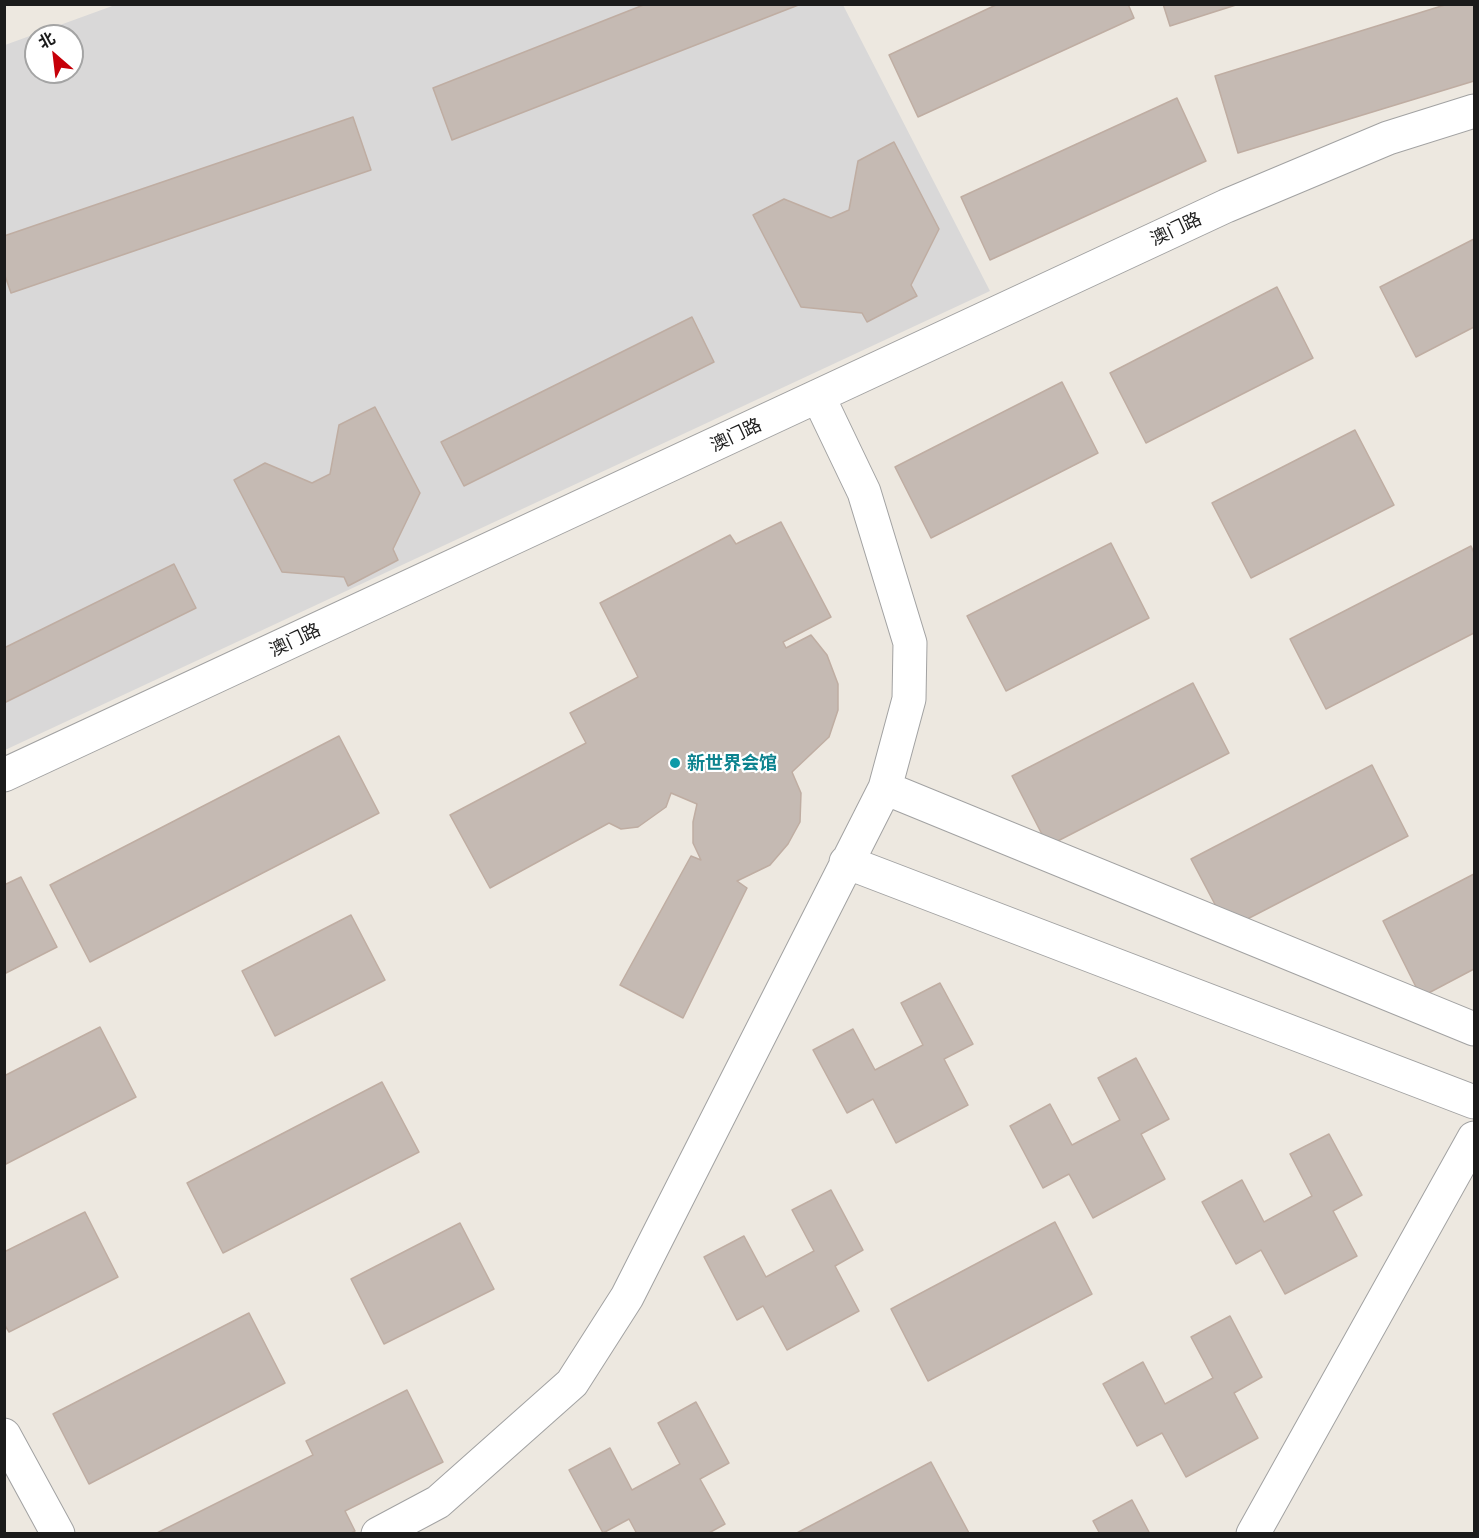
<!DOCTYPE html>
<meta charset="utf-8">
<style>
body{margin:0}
#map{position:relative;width:1479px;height:1538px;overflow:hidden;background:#ede8e0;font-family:Lato,"Noto Sans SC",sans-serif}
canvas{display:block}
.frame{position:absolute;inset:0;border:6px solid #1b1b1b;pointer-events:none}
.north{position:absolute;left:24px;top:24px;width:60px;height:60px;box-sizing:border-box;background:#fff;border:2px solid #a4a4a4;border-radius:50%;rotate:332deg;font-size:16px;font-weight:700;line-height:24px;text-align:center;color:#1b1b1b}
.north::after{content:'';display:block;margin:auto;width:21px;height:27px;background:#c60009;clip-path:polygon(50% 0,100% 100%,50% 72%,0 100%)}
</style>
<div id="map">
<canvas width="1479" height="1538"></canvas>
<div class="frame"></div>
<div class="north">北</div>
</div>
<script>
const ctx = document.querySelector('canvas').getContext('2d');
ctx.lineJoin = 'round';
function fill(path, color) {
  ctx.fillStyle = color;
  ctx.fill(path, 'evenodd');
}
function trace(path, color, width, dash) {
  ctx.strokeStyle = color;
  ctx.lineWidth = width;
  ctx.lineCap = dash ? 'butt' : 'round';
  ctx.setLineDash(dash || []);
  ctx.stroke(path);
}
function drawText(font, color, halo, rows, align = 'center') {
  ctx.font = font + ' Lato,"Noto Sans SC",sans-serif';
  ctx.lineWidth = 4.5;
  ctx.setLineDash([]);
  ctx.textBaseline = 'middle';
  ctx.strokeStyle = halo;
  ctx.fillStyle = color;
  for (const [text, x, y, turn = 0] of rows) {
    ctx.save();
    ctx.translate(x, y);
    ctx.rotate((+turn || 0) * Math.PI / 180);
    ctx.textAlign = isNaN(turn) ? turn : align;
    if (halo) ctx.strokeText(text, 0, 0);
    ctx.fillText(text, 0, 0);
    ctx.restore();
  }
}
fill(new Path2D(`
 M115 5H843L990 291 5 750V45ZM36 36H72V72H36Z`), '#d9d8d8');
const building = new Path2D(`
 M646 4H801L452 140 433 88Z
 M998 4H1128L1134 18 918 117 889 55Z
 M1163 4H1239L1170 26Z
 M1448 4H1474V81L1238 153 1215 76Z
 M1177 98 1206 161 990 260 961 197Z
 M353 117 371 170 11 293 4 273V236Z
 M894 142 939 229 911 285 917 296 867 322 862 313 801 307 753 215 784 199 831 218 849 210 858 161Z
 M1474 239V327L1416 357 1380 287Z
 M1277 287 1313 358 1146 443 1110 373Z
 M692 317 714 362 464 486 441 442Z
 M1062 382 1098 453 931 538 895 467Z
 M375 407 420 493 393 549 398 560 348 586 344 577 282 572 234 480 265 463 312 483 330 474 339 425Z
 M1355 430 1394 505 1251 578 1212 503Z
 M781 522 831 617 783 642 786 648 811 635 827 655 838 684V710L829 737 792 772 801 793 800 822 788 844 770 865 737 881 747 888 683 1018 620 985 691 856 701 860 693 843V822L697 804 671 793 666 807 638 827 621 829 609 823 490 888 450 815 586 743 570 713 638 677 600 603 730 535 736 544Z
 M1111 543 1149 618 1006 691 967 616Z
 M1471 546 1474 553V633L1326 709 1290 639Z
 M174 564 196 608 4 703V648Z
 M1193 683 1229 753 1048 846 1012 776Z
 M339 736 379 813 90 962 50 885Z
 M1372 765 1408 836 1228 929 1191 859Z
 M1474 874V969L1421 997 1383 921Z
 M21 877 57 947 4 974V885Z
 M351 915 385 980 275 1036 242 971Z
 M940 983 973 1044 944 1059 968 1105 896 1143 873 1099 847 1113 813 1050 853 1029 875 1070 923 1045 901 1003Z
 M100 1027 136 1097 4 1165V1076Z
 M1136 1058 1169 1119 1141 1134 1165 1179 1093 1218 1069 1174 1043 1188 1010 1126 1050 1104 1072 1145 1120 1120 1098 1078Z
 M382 1082 419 1152 223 1253 187 1183Z
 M1329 1134 1362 1195 1333 1211 1357 1256 1285 1294 1261 1250 1236 1264 1202 1202 1242 1180 1264 1222 1312 1196 1290 1154Z
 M831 1190 863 1250 835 1266 859 1311 787 1350 763 1306 737 1320 704 1257 744 1236 766 1277 814 1251 792 1210Z
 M85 1212 118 1277 9 1332 4 1324V1252Z
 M1055 1222 1092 1294 928 1381 891 1309Z
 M460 1223 494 1289 384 1344 351 1279Z
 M249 1313 285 1383 89 1484 53 1414Z
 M1230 1316 1262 1377 1234 1393 1258 1438 1186 1477 1162 1433 1137 1446 1103 1384 1143 1362 1165 1404 1213 1378 1191 1337Z
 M407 1390 443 1462 345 1511 355 1531 349 1534H155L313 1455 306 1441Z
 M696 1402 729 1463 700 1479 725 1524 707 1534H637L629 1519 603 1533 569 1470 610 1448 632 1490 680 1464 658 1423Z
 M931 1462 969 1533 795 1534Z
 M1132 1500 1150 1534H1100L1093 1521Z`);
fill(building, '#c5bab3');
trace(building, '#bfada2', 1.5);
const minor = new Path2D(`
 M4 775 1226 206 1388 138 1474 111
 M885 788 1474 1029
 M846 862 1474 1102
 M4 1435 58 1534
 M378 1534 438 1502 572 1383 627 1297 885 788 909 699 910 643 864 492 818 396
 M1253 1534 1474 1138`);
trace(minor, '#a2a2a2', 35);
trace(minor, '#fff', 33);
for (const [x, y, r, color] of [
 [675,763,6,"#0f9aa8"]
]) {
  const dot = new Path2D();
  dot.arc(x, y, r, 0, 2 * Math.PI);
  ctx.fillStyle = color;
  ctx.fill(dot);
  trace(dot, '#fff', 2);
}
drawText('18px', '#1b1b1b', '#fff', [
 ["澳门路",1176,229,-25],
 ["澳门路",736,435,-25],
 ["澳门路",295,640,-25]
]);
drawText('bold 18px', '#0d838f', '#fff', [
 ["新世界会馆",687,763]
], 'left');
</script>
